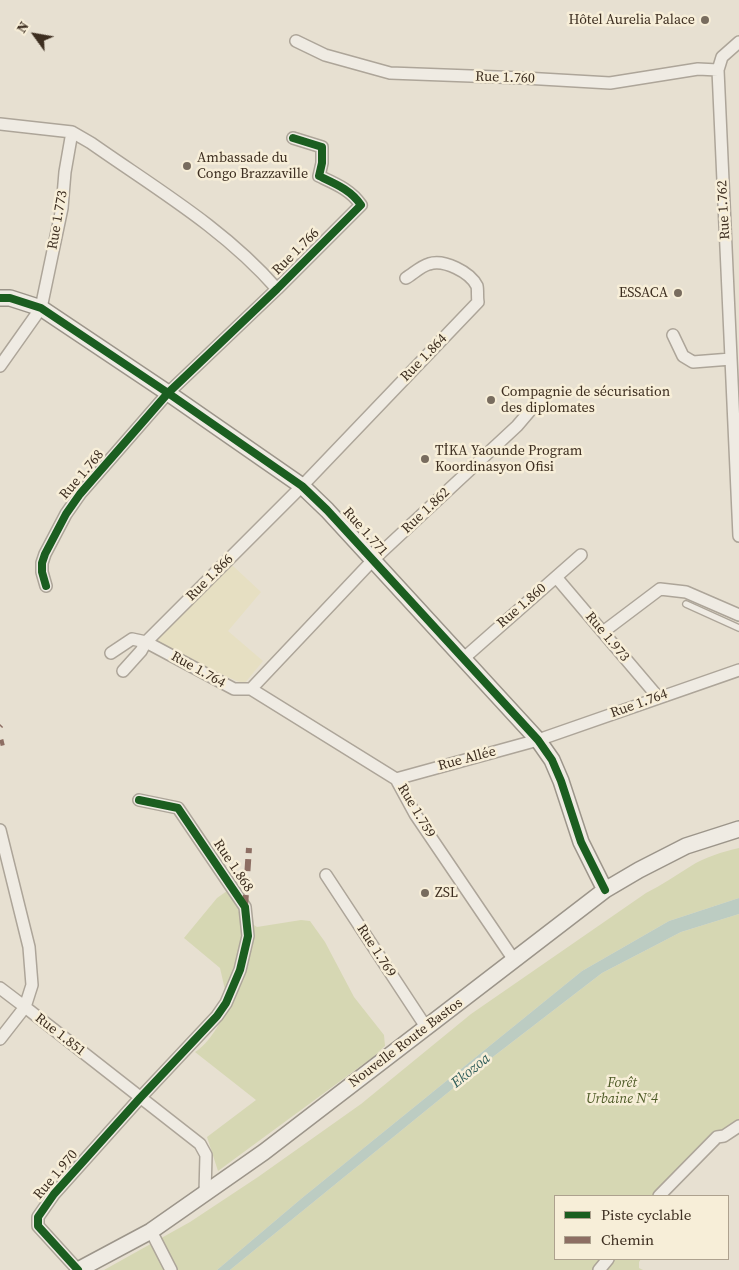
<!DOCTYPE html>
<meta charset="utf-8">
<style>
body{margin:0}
#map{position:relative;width:739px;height:1270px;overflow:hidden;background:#e7e0d1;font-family:"Source Serif 4",serif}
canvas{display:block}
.legend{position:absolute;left:554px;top:1195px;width:175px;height:65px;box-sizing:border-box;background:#f7eed8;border:1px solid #ada18e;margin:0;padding:6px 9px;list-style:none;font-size:15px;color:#3d2e20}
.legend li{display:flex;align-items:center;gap:10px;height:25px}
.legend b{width:25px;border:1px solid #ada18e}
.north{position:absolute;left:10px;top:10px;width:50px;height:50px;-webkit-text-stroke:4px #f7eed8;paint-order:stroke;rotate:302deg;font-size:14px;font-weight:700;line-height:20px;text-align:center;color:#3d2e20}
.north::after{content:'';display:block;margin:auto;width:18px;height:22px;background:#3d2e20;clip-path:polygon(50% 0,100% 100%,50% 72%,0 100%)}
</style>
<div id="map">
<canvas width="739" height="1270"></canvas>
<ul class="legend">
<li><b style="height:6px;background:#1b5e20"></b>Piste cyclable</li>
<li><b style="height:6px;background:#8d6e63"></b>Chemin</li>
</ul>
<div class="north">N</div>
</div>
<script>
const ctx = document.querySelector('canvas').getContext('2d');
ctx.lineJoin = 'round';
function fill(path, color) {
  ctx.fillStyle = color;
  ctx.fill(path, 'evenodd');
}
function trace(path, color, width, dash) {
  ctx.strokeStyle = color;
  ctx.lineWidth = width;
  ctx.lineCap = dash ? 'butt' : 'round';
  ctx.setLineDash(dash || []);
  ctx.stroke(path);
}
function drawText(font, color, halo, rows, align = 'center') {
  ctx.font = font + ' "Source Serif 4",serif';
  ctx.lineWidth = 5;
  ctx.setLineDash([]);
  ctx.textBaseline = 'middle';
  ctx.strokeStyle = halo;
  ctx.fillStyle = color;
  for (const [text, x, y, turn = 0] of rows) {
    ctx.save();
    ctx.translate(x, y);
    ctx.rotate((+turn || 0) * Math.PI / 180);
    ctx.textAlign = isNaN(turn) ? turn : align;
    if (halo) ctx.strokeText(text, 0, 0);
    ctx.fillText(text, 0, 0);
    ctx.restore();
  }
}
fill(new Path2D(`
 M232 565 261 592 228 631 263 661 244 684 216 672 158 641 159 633Z`), '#e6dfc2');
fill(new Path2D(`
 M739 848V898L669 921 582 971 302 1198 217 1270H104L190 1222 258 1177 361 1104 471 1014 646 893C662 885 676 875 691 866 705 857 722 852 739 848Z
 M227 891 235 899 240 916 257 927 301 920 310 921 325 942 354 997 384 1035 385 1046 373 1057 218 1171 207 1137 256 1100 195 1052C210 1043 220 1022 229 1007L220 968 184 938 217 898Z
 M739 914V1128C711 1146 690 1174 665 1196H555V1259H641L639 1262V1268L643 1270H230L472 1073 602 973 681 932Z`), '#d6d7b3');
fill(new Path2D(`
 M739 898V914L681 932 602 973 472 1073 230 1270H217L302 1198 582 971 669 921Z`), '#bcccc2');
const lane = new Path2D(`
 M686 604 739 628`);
const street = new Path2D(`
 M296 41 325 55 390 73 524 78 610 83 698 69 718 70
 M739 42 722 57 718 70 739 536
 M0 124 72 132 65 172 62 208 41 308 0 366
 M72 132 91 143C155 188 225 229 277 289
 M673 335 683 356 693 362 731 359
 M556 577 658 697
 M46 586 42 572V563L45 554 66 514 80 494 168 393 277 289 361 205C351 190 336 184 319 176L322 163V147L293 138
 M603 632 660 589 686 592 739 615
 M111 653 132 639 146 642 302 486 478 302C477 297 478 290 477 286 470 272 444 259 429 264 421 266 413 274 406 278
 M464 658 581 555
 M123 671 141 651 146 642 234 689H251
 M251 689 373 560 517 426 540 399
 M251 689 396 779 415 814 514 960
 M396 779 538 740 739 670
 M0 830 29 947 32 985 25 1007 200 1144 206 1155 205 1193
 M326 875 426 1027
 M0 988 25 1007 0 1039
 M659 1196 717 1137 724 1136 739 1126
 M151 1231 171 1270
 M78 1270 38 1226V1217L54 1194 140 1098 217 1016 226 1003 240 970 248 936 245 907 178 808 139 800
 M599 1270 608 1259`);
const secondary = new Path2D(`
 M0 298H10L41 308 168 393 302 486 327 510 538 740 552 760 561 781 581 842 605 890
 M78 1270 151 1231 264 1152 605 890 639 870 686 846 739 829`);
trace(lane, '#ada599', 8);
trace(street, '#ada599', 14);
trace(secondary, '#9c958a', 18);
trace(lane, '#efebe3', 5.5);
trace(street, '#efebe3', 11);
trace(secondary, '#efebe3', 15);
trace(new Path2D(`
 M0 726 1 725
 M0 743 4 742
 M245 907 249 848`), '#8d6e63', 6, [12, 6]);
trace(new Path2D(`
 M0 298H10L41 308 168 393 302 486 327 510 538 740 552 760 561 781 581 842 605 890
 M46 586 42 572V563L45 554 66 514 80 494 168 393 277 289 361 205C351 190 336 184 319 176L322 163V147L293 138
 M78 1270 38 1226V1217L54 1194 140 1098 217 1016 226 1003 240 970 248 936 245 907 178 808 139 800`), '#1b5e20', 8);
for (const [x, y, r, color] of [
 [705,20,5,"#786c5e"],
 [187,166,5,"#786c5e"],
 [678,293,5,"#786c5e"],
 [491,400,5,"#786c5e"],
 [425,459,5,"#786c5e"],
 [425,893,5,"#786c5e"]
]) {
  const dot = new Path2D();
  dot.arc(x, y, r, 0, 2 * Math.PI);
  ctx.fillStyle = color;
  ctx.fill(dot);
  trace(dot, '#f7eed8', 2);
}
drawText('14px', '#3d2e20', '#f7eed8', [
 ["Hôtel Aurelia Palace",695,20,"right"],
 ["Ambassade du",197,158],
 ["Congo Brazzaville",197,174],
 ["ESSACA",668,293,"right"],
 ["Compagnie de sécurisation",501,392],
 ["des diplomates",501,408],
 ["TİKA Yaounde Program",435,451],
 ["Koordinasyon Ofisi",435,467],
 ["ZSL",435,893]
], 'left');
drawText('14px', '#3d2e20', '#f7eed8', [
 ["Rue 1.760",505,78,2],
 ["Rue 1.762",724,210,-93],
 ["Rue 1.773",58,220,-80],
 ["Rue 1.766",296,252,-45],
 ["Rue 1.864",424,358,-46],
 ["Rue 1.768",82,475,-50],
 ["Rue 1.862",426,511,-43],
 ["Rue 1.771",365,532,48],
 ["Rue 1.866",210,578,-45],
 ["Rue 1.860",522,606,-41],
 ["Rue 1.973",607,637,50],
 ["Rue 1.764",198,670,29],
 ["Rue 1.764",639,704,-20],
 ["Rue Allée",467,759,-15],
 ["Rue 1.759",416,811,59],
 ["Rue 1.868",233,866,56],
 ["Rue 1.769",376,951,57],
 ["Rue 1.851",60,1035,38],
 ["Nouvelle Route Bastos",406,1043,-37],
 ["Rue 1.970",56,1175,-50]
]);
drawText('italic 14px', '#4d5a26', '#f7eed8', [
 ["Forêt",622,1083],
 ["Urbaine N°4",622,1099]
]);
drawText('italic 15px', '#2f5d5a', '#f7eed8', [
 ["Ekozoa",471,1071,-39]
]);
</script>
